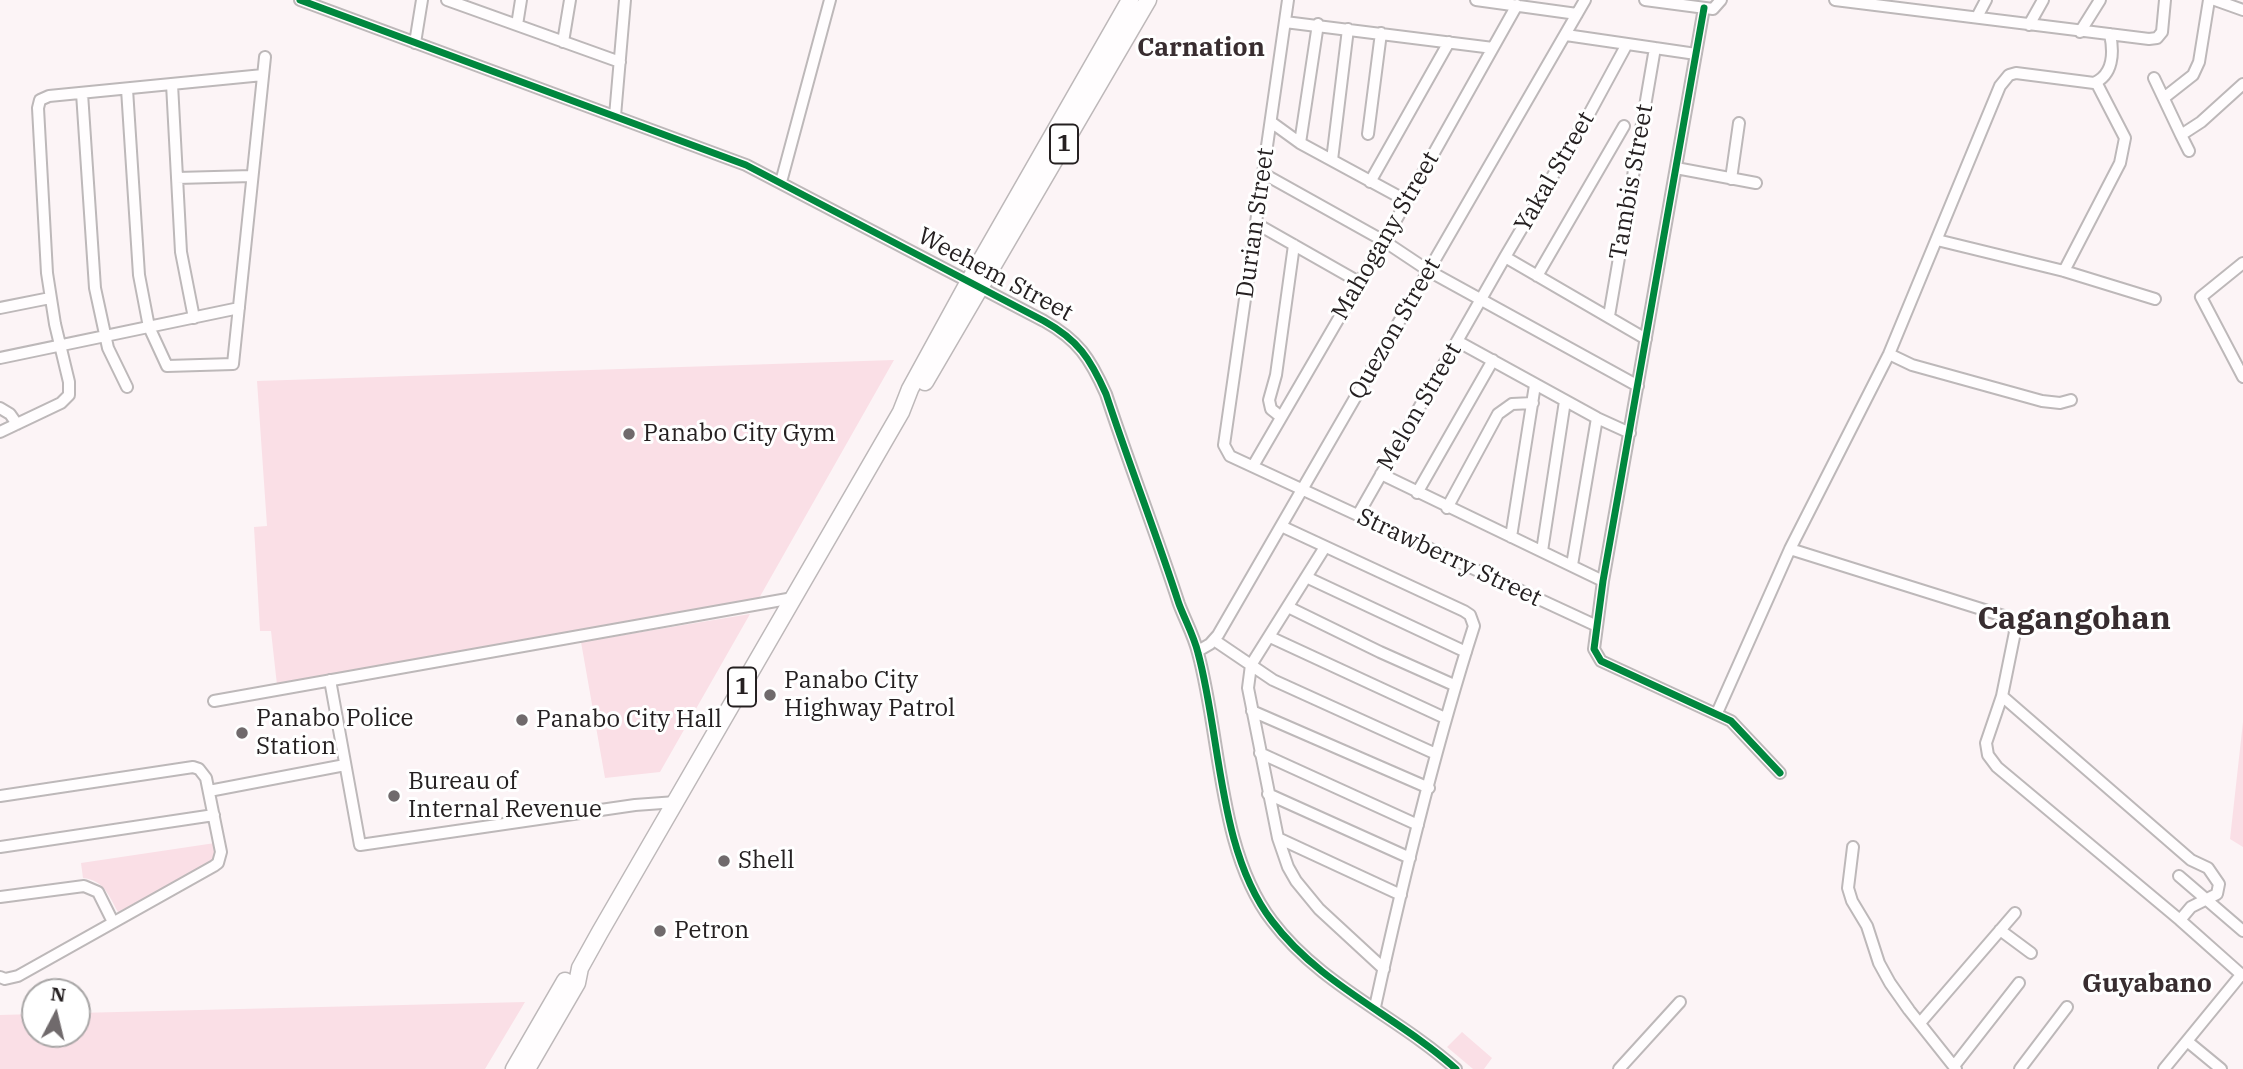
<!DOCTYPE html>
<style>
body{margin:0}
#map{position:relative;width:2243px;height:1069px;overflow:hidden;background:#fcf4f6;font-family:"IBM Plex Serif",serif}
canvas{display:block}
.north{position:absolute;left:21px;top:978px;width:70px;height:70px;box-sizing:border-box;background:#fff;border:2px solid #a8a6a6;border-radius:50%;rotate:7deg;font-size:19px;font-weight:700;line-height:28px;text-align:center;color:#252021}
.north::after{content:'';display:block;margin:auto;width:24px;height:32px;background:#706a6c;clip-path:polygon(50% 0,100% 100%,50% 72%,0 100%)}
</style>
<div id="map">
<canvas width="2243" height="1069"></canvas>
<div class="north">N</div>
</div>
<script>
const ctx = document.querySelector('canvas').getContext('2d');
ctx.lineJoin = 'round';
function fill(path, color) {
  ctx.fillStyle = color;
  ctx.fill(path, 'evenodd');
}
function trace(path, color, width, dash) {
  ctx.strokeStyle = color;
  ctx.lineWidth = width;
  ctx.lineCap = dash ? 'butt' : 'round';
  ctx.setLineDash(dash || []);
  ctx.stroke(path);
}
function drawText(font, color, halo, rows, align = 'center') {
  ctx.font = font + ' "IBM Plex Serif",serif';
  ctx.lineWidth = 6;
  ctx.setLineDash([]);
  ctx.textBaseline = 'middle';
  ctx.strokeStyle = halo;
  ctx.fillStyle = color;
  for (const [text, x, y, turn = 0] of rows) {
    ctx.save();
    ctx.translate(x, y);
    ctx.rotate((+turn || 0) * Math.PI / 180);
    ctx.textAlign = isNaN(turn) ? turn : align;
    if (halo) ctx.strokeText(text, 0, 0);
    ctx.fillText(text, 0, 0);
    ctx.restore();
  }
}
fill(new Path2D(`
 M894 360 758 600 277 685 271 631H260L254 527 267 526 257 381Z
 M750 614 660 772 605 778 581 642Z
 M2243 722V847L2230 839Z
 M215 843 216 853 210 863 118 912C109 896 104 880 83 878L81 863Z
 M525 1002 485 1069H0V1015L35 1014V1034H77V1013Z
 M1462 1032 1492 1058 1484 1069H1473L1447 1047Z`), '#fadfe6');
const minor = new Path2D(`
 M300 0 746 165 1044 321C1078 340 1090 358 1106 394 1129 464 1156 533 1179 604 1185 620 1194 636 1198 653 1221 737 1218 851 1272 921 1320 985 1397 1016 1456 1069
 M447 0 620 62
 M1288 0 1224 445 1230 456 1597 626
 M1476 0 1577 14
 M1645 0 1713 9 1721 0
 M1835 0 2149 39 2157 38 2162 32 2165 0
 M2215 0 2243 10
 M1704 8 1603 581 1594 649 1601 661 1731 721 1780 773
 M1977 17 1986 0
 M1285 22 1493 48
 M517 25 521 0
 M2029 25 2043 0
 M2080 32 2100 0
 M1566 35 1696 54
 M563 42 570 0
 M415 43 422 0
 M2154 78 2181 135
 M172 84 181 252 194 318
 M127 89 139 275 149 327 167 366 233 364 265 57
 M82 93 95 288 108 348 127 387
 M2165 97 2193 75 2199 62 2209 0
 M615 116 625 0
 M1271 122 1300 143 1407 201
 M1368 134 1381 33
 M1300 143 1318 24
 M2189 151 2181 135 2201 122 2243 84
 M1332 160 1348 29
 M1676 168 1756 183
 M1264 174 1384 241 1429 271 1638 386
 M177 178 252 176
 M1731 179 1739 123
 M781 182 830 0
 M1370 182 1449 42
 M1257 224 1359 282
 M1937 240 2064 271 2155 299
 M1505 257 1646 339
 M2243 263 2201 297 2243 377
 M2064 271 2120 163 2125 138 2096 82
 M1537 276 1624 126
 M0 308 50 298
 M1609 316 1655 48
 M1457 341 1597 418 1630 433
 M1889 354 1912 365 2042 401 2060 403 2071 400
 M0 358 239 308
 M0 408 10 414 17 424
 M1281 417 1271 409 1269 400 1276 375 1294 245
 M0 432 61 403 69 395V382L55 324 47 273 38 108 40 100 49 96 263 75
 M1253 466 1407 201 1517 5
 M1381 474 1603 581
 M1417 493 1493 360
 M1447 508 1498 414 1512 404 1533 403
 M1358 515 1505 257 1588 116 1627 44
 M1281 526 1464 611 1470 615 1474 626C1434 751 1403 879 1375 1007
 M1511 537 1535 385
 M1325 547 1251 665 1248 688 1278 838 1288 867 1296 881 1319 909 1384 969
 M1790 549 2010 618 2015 632 2002 696 1986 743 1988 755 1997 767 2180 920
 M1542 551 1565 401
 M1572 565 1597 418
 M1306 577 1466 652
 M1288 607 1380 652 1454 685
 M1270 637 1445 718
 M1214 640 1273 680 1436 754
 M1198 651 1210 644 1218 635 1585 0
 M330 680 360 845 635 805 676 802
 M2002 696 2191 860 2208 868 2219 884 2217 894 2191 907 2180 920 2243 976
 M214 701 793 598
 M1252 711 1429 788
 M1717 713 1790 549 1889 354 2000 86 2009 75 2016 73 2094 83C2113 75 2114 53 2110 34
 M1260 753 1418 825
 M209 791 345 765
 M1268 794 1410 858
 M0 796 193 767 199 769 206 778 221 852 218 863 214 866 18 976 5 979 0 977
 M1278 838 1401 895
 M0 847 214 815
 M1853 847 1848 888 1852 901 1867 926 1879 963 1890 983 1909 1010 1956 1069
 M2179 876 2243 931
 M0 897 84 886 98 892 113 922
 M2000 930 2031 953
 M1920 1023 2015 913
 M2187 1041 2221 1069
 M1954 1066 2019 983
 M1619 1069 1680 1002
 M2020 1069 2067 1007
 M2164 1069 2241 975`);
const highway = new Path2D(`
 M925 382 1148 0
 M514 1069 565 981
 M527 1069 577 983 580 968 600 932 901 412 910 389 968 283 1130 0`);
trace(minor, '#bdb8b9', 14);
trace(highway, '#bdb8b9', 19);
trace(minor, '#fffdfe', 10);
trace(highway, '#fffdfe', 16);
trace(new Path2D(`
 M300 0 746 165 1044 321C1078 340 1090 358 1106 394 1129 464 1156 533 1179 604 1185 620 1194 636 1198 653 1221 737 1218 851 1272 921 1320 985 1397 1016 1456 1069
 M1704 8 1603 581 1594 649 1601 661 1731 721 1780 773`), '#00873e', 7);
for (const [x, y, r, color] of [
 [629,434,7,"#706a6c"],
 [770,695,7,"#706a6c"],
 [522,720,7,"#706a6c"],
 [242,733,7,"#706a6c"],
 [394,796,7,"#706a6c"],
 [724,861,7,"#706a6c"],
 [660,931,7,"#706a6c"]
]) {
  const dot = new Path2D();
  dot.arc(x, y, r, 0, 2 * Math.PI);
  ctx.fillStyle = color;
  ctx.fill(dot);
  trace(dot, '#fff', 2.5);
}
for (const [x, y, w] of [
 [1064,144,28],
 [742,687,28]
]) {
  const box = new Path2D();
  box.roundRect(x - w / 2, y - 19.5, w, 39, 5);
  ctx.fillStyle = '#fff';
  ctx.fill(box);
  trace(box, '#252021', 2);
}
drawText('bold 23px', '#252021', null, [
 ["1",1064,144],
 ["1",742,687]
]);
drawText('24px', '#252021', '#fff', [
 ["Yakal Street",1555,172,-60],
 ["Tambis Street",1632,182,-80],
 ["Durian Street",1256,223,-82],
 ["Mahogany Street",1386,236,-60],
 ["Weehem Street",995,275,28],
 ["Quezon Street",1395,329,-60],
 ["Melon Street",1420,407,-60],
 ["Strawberry Street",1449,558,25]
]);
drawText('24px', '#252021', '#fff', [
 ["Panabo City Gym",643,434],
 ["Panabo City",784,681],
 ["Highway Patrol",784,709],
 ["Panabo Police",256,719],
 ["Station",256,747],
 ["Panabo City Hall",536,720],
 ["Bureau of",408,782],
 ["Internal Revenue",408,810],
 ["Shell",738,861],
 ["Petron",674,931]
], 'left');
drawText('bold 26px', '#382d30', '#fff', [
 ["Carnation",1201,48],
 ["Guyabano",2147,984]
]);
drawText('bold 32px', '#382d30', '#fff', [
 ["Cagangohan",2074,620]
]);
</script>
